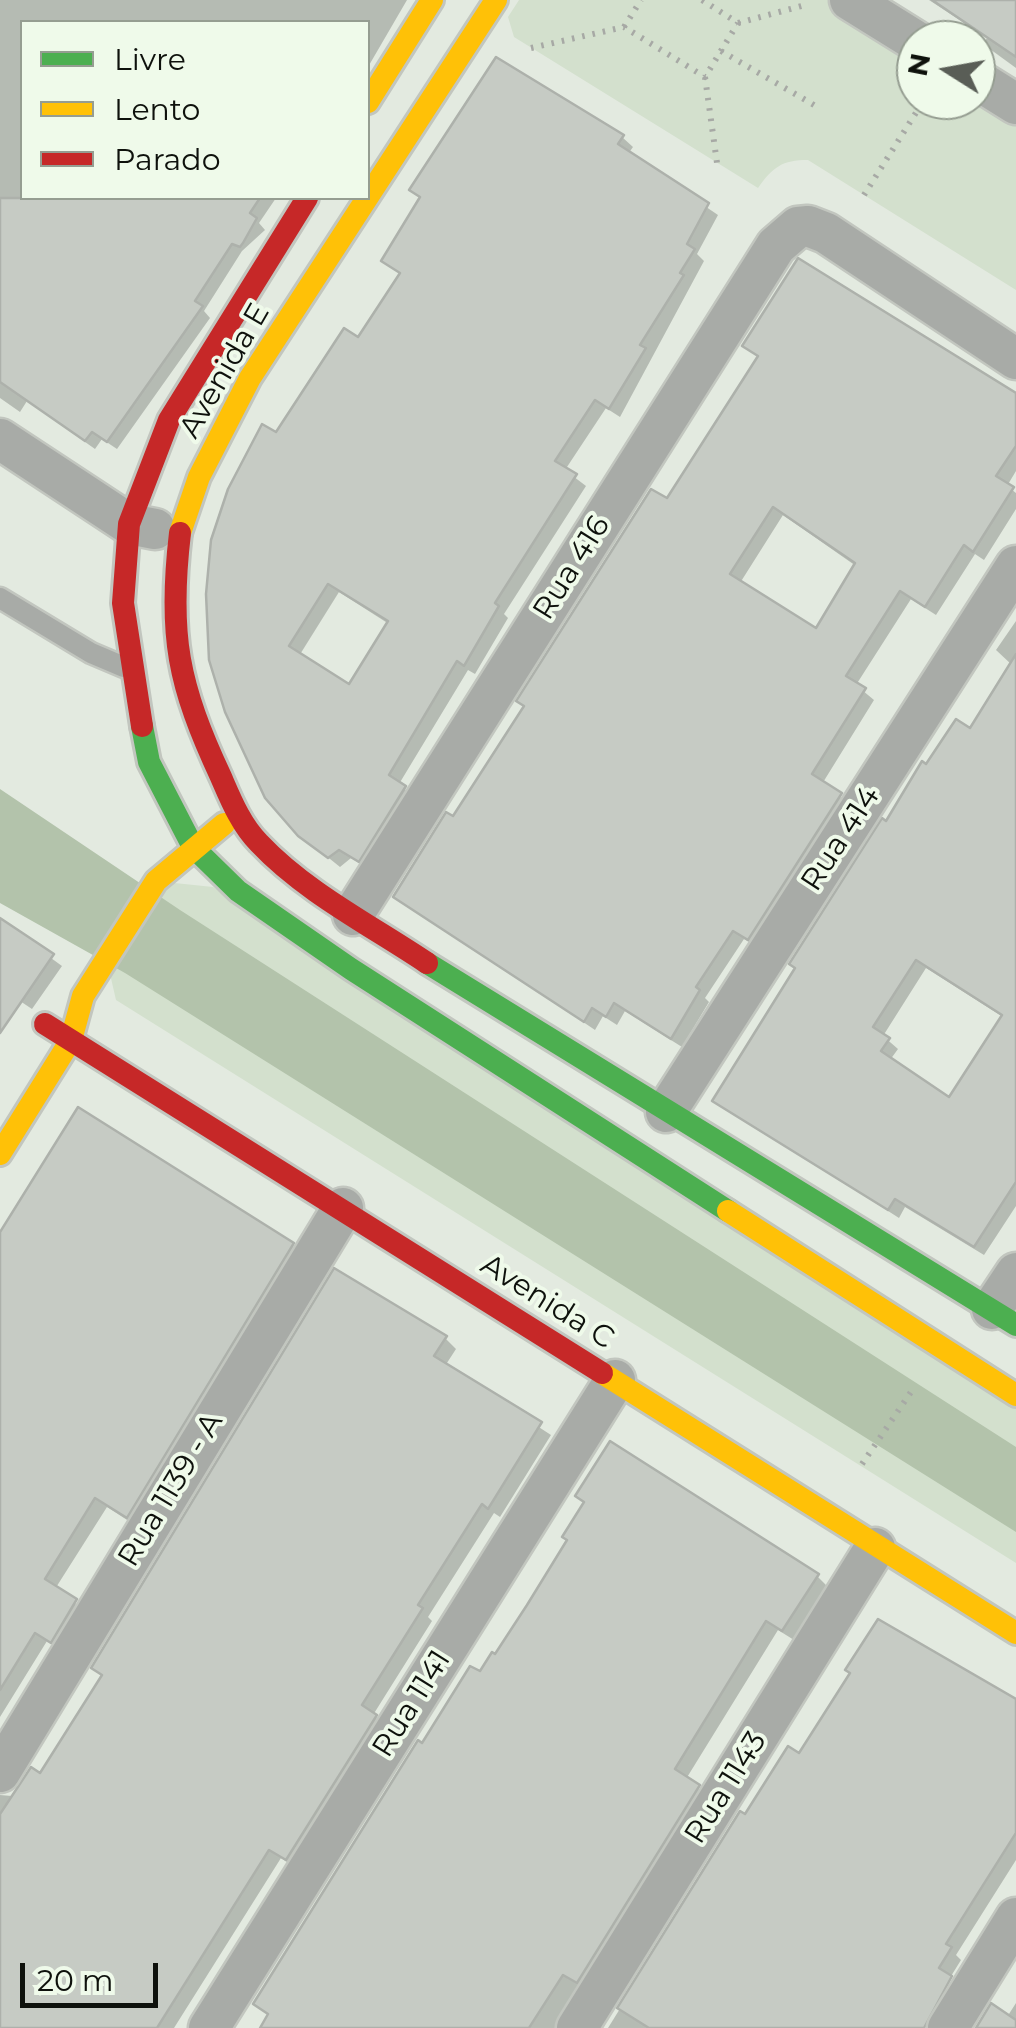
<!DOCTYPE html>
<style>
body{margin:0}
#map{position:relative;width:1016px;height:2028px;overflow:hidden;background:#e3eae0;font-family:Montserrat,sans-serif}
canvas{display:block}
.legend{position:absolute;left:20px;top:20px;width:350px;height:180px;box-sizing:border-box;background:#effaea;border:2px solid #959d91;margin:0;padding:12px 18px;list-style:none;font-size:30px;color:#0e110c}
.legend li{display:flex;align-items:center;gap:20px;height:50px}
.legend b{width:50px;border:2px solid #959d91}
.north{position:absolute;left:896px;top:20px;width:100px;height:100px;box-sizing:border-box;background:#effaea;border:2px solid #959d91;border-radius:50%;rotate:281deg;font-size:28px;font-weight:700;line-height:40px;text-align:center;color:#0e110c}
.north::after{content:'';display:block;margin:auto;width:35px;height:45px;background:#595d56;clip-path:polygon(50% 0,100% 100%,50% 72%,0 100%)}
.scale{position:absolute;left:20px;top:1963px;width:138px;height:45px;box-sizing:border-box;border:5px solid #0e110c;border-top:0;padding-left:12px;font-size:30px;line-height:35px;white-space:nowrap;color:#0e110c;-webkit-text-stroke:8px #effaea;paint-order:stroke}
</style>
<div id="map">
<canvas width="1016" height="2028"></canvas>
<ul class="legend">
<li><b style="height:12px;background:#4caf50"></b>Livre</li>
<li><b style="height:12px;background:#ffc107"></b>Lento</li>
<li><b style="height:12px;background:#c62828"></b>Parado</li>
</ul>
<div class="north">N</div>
<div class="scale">20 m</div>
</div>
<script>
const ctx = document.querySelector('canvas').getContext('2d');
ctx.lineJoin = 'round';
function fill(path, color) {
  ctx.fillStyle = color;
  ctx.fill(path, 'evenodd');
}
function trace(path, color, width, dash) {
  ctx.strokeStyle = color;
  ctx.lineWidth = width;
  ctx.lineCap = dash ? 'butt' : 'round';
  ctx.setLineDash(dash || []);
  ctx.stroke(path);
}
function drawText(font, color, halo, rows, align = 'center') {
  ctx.font = font + ' Montserrat,sans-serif';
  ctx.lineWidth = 8;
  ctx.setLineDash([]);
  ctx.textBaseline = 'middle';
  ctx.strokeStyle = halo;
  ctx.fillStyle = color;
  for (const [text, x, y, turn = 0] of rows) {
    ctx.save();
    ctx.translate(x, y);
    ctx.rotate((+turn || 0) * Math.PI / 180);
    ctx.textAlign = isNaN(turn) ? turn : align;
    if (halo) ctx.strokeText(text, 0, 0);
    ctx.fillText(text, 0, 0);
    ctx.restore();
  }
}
fill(new Path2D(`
 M519 0H833L916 54V100H976L1016 118V290L808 160C782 160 773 167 758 188L514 37 508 17Z
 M165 882 213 887 1016 1406V1563L116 1000 110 974Z`), '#d3e0cd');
fill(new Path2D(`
 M0 789 180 910 1016 1447V1532L125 973 0 903Z`), '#b3c3ab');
fill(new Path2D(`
 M0 0H407L368 67V22H22V198H276L259 223 265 230 242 251 204 311 210 318 117 449 102 439 95 449 27 401 20 412 0 398Z
 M929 0H1016V68L983 44 987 38Z
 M622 137 633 147 628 154 718 215 697 254 704 261 620 417 606 408 565 470 586 486 504 614 508 618 475 674 468 670 399 784 415 798 370 870 351 858 340 867 299 834 276 436 359 341 401 275 384 260 422 199 412 190ZM339 592 389 624 350 688 299 656Z
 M746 345 1016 400V471L1007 486 1016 493V509L984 560 975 554 936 615 911 599 856 685 874 700 822 784 851 805 759 948 744 939 705 998 709 1002 682 1047 625 1011 617 1025 603 1016 595 1030 396 896 454 819 760 358ZM783 515 856 566 817 631 740 583Z
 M1016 621V1206L984 1255 905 1207 899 1218 715 1100 798 970 792 964 923 764 927 767 971 731 1012 665 996 650ZM926 968 1003 1017 950 1101 890 1060 898 1049 883 1036Z
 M0 921 62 966 32 1009 17 999 0 1023Z
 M0 1233 292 1245 303 1255 138 1527 107 1507 55 1589 86 1612 62 1651 47 1641 0 1717Z
 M445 1338 456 1349 445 1366 551 1435 500 1517 494 1513 428 1617 432 1621 373 1715 386 1727 297 1869 281 1858 174 2028H0V1795L12 1796 31 1770 41 1776 104 1677 94 1668Z
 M817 1576 828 1587 794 1640 778 1630 686 1779 709 1798 567 2028H263L270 2016 256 2003 423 1746 481 1675Z
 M1016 1705V1860L956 1955 961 1960 919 2028H608L741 1814 746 1818 800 1757Z
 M1016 2003V2028H996L1007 2017Z`), '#0003');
const building = new Path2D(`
 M932 0H1016V57Z
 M496 57 624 135 618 144 709 203 687 244 695 249 680 273 684 275 640 345 646 348 609 409 595 400 555 461 577 474 495 603 499 606 464 666 457 661 389 775 406 786 359 862 339 850 328 858 298 836 265 798 225 712 209 660 206 594 211 540 228 489 262 424 276 432 344 328 358 337 400 273 381 261 420 197 409 190ZM328 584 388 621 349 684 289 646Z
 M0 198H260L250 213 257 218 243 243 240 247 232 244 195 301 203 306 107 442 92 432 85 441 0 382Z
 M798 258 1016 393V446L996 476 1014 487 973 552 964 545 925 607 900 591 846 676 866 688 812 774 842 793 748 940 733 931 696 987 700 990 671 1039 614 1003 606 1017 592 1008 584 1022 393 897 446 812 453 816 524 706 516 701 651 489 667 498 758 356 742 346ZM773 507 855 563 816 628 730 574Z
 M1016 654V1182L974 1247 895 1199 888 1210 712 1101 795 968 789 964 882 818 886 821 922 761 926 764 956 719 970 728ZM916 960 1002 1015 949 1097 881 1051 890 1038 873 1027Z
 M0 918 54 954 0 1033Z
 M78 1107 294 1243 127 1518 95 1498 45 1579 77 1599 51 1643 35 1633 0 1690V1232Z
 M334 1268 447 1336 434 1356 542 1422 488 1509 482 1504 418 1605 423 1608 362 1705 377 1715 286 1860 269 1850 157 2028H0V1814L31 1767 40 1773 102 1675 91 1668Z
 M610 1441 819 1574 782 1631 766 1621 675 1769 700 1785 577 1983 563 1975 529 2028H260L268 2014 253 2004 418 1740 422 1743 470 1666 480 1671 492 1652 495 1654 527 1605 567 1540 562 1537 584 1502 575 1496Z
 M878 1619 1016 1699V1833L946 1944 952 1947 939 1968 952 1976 924 2028H649L617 2008 740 1811 745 1814 788 1746 799 1753 850 1673 845 1670Z
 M991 2003 1016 2020V2028H976Z`);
fill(building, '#c6cbc4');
trace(building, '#adb1ab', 2.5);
const lane = new Path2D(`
 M0 598 91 653 124 667`);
const street = new Path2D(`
 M850 0 916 41
 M976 79 1016 104
 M0 439 129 524 155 529
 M353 915 776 246 798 227 808 226 826 233 1016 359
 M666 1112 1016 566
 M992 1309 1016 1273
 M0 1772 343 1208
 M209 2028 615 1380
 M577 2028 875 1548
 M948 2028 1016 1918`);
const fast = new Path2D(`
 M142 726 149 762 193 847 238 891 351 969 728 1211
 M427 963 1016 1325`);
const slow = new Path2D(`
 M368 102 432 0
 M180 533 199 477 250 378 496 0
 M0 1154 71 1040 83 996 156 881 224 824
 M728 1211 1016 1395
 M602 1373 1016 1633`);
const jam = new Path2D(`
 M180 533C168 635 178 685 221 777 231 800 241 825 259 843 305 892 372 926 427 963
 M142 726 123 603 129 524 169 420 307 198
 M45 1024 602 1373`);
trace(lane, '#c2c6bf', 25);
trace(street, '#c2c6bf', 45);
trace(fast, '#c2c6bf', 28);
trace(slow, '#c2c6bf', 28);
trace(jam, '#c2c6bf', 28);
trace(new Path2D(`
 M738 23 809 4
 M624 27 641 0
 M531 48 624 27 705 77 738 23 702 0
 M721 51 814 105
 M705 77 717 163
 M864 195 924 100
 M862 1464 915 1386`), '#a7a9a5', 6, [2.5, 8]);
trace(lane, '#a8aba7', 20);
trace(street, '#a8aba7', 40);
trace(fast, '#4caf50', 22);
trace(slow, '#ffc107', 22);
trace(jam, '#c62828', 22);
drawText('30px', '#0e110c', '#effaea', [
 ["Avenida E",225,371,-60],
 ["Rua 416",572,568,-58],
 ["Rua 414",841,839,-57],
 ["Avenida C",547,1302,32],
 ["Rua 1139 - A",171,1490,-59],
 ["Rua 1141",412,1704,-58],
 ["Rua 1143",726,1788,-58]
]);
</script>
